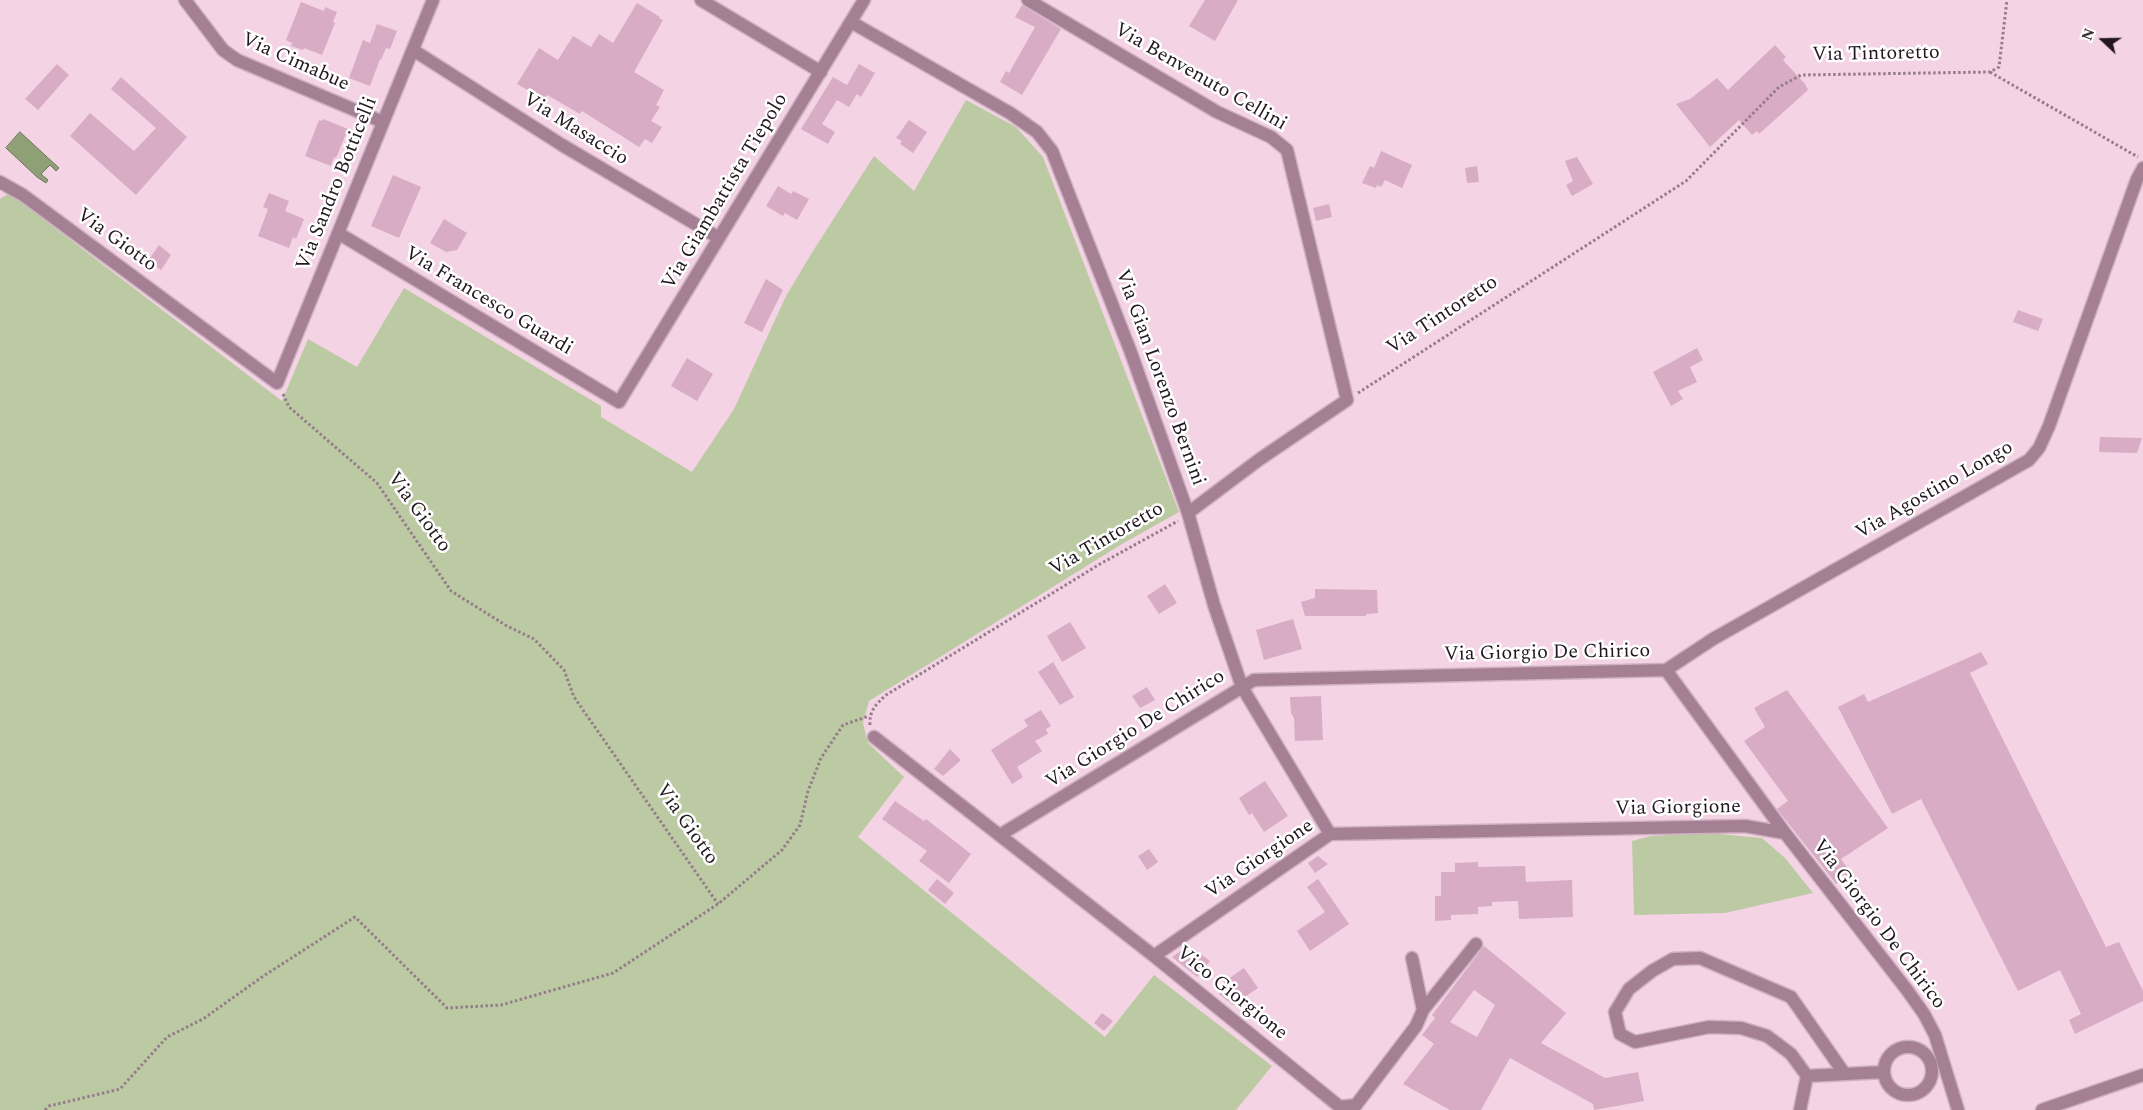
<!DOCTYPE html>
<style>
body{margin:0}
#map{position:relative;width:2143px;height:1110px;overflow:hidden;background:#f4d3e5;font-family:Spectral,serif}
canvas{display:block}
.north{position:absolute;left:2078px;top:15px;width:50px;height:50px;-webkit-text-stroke:4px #fff;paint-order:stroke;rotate:291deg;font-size:14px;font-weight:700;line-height:20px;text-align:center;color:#22171d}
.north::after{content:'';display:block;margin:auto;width:18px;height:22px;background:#22171d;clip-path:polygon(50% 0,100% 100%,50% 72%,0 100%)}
</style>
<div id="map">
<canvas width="2143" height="1110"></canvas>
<div class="north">N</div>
</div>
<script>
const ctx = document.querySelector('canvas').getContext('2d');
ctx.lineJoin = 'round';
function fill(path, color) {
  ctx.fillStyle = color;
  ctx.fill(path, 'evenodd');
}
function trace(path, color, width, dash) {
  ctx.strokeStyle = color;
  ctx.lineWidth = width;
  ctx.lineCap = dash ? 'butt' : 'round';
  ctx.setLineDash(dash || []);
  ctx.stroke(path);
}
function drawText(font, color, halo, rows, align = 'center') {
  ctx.font = font + ' Spectral,serif';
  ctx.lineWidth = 5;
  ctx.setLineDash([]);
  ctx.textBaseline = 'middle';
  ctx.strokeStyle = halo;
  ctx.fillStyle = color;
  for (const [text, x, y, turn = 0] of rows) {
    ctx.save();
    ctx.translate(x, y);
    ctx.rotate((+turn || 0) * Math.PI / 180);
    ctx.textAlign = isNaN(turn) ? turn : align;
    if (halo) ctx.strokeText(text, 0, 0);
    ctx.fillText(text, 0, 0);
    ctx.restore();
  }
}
fill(new Path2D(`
 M966 100 1016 127 1043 157 1179 512 1122 544 869 701 863 723 868 743 904 777 858 837 1105 1037 1154 975 1272 1066 1236 1110H0V199L9 193 282 401 308 339 357 367 404 288 601 406V417L692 472 734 409 786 296 813 251 874 156 914 191Z
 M1708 833 1762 838 1785 858 1813 893 1725 913 1634 915 1632 841 1651 836Z`), '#bccaa4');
const water = new Path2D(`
 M20 132 59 168 56 171 50 165 41 174 48 180 46 183 37 177 6 148Z`);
fill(water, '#8f9f76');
trace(water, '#6e765b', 1);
fill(new Path2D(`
 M1205 0H1238L1215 41 1189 26Z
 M301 2 324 11 325 7 337 12 333 22 335 23 322 55 304 48 303 50 291 46 292 43 286 40Z
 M637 3 660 17 659 18 663 20 634 72 664 90 656 105 660 107 651 121 662 127 652 143 645 139 639 147 582 111 580 114 547 95 544 100 517 84 539 48 558 60 573 36 591 47 599 34 613 43Z
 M1022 5 1061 29 1022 95 1000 82 1006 71 1009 73 1035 27 1015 17Z
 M377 24 397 31 390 49 386 48 381 60 380 59 370 86 349 78 363 40 370 43Z
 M1775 45 1786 57 1783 60 1805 84 1808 90 1759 134 1757 131 1752 135 1739 120 1710 147 1676 104 1690 99 1717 78 1728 90Z
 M57 64 69 75 38 110 25 99Z
 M859 64 875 73 861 97 857 94 849 107 837 100 822 124 835 132 828 144 801 129 833 77 847 85Z
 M121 77 187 137 136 195 70 136 90 113 134 151 156 128 111 89Z
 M323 119 348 129 336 158 334 157 331 166 305 156 319 120 322 121Z
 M909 120 927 132 913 153 900 144 902 141 896 138Z
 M1381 151 1412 165 1402 188 1385 180 1381 187 1377 185 1376 188 1362 183 1370 166 1374 168Z
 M1577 157 1593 184 1572 196 1566 185 1573 181 1565 161Z
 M1477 166 1479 182 1467 183 1465 168Z
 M393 175 421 187 399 238 371 226Z
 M778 186 791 194 793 191 809 199 797 220 785 213 783 216 766 206Z
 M269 193 289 201 285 211 304 219 296 239 293 237 289 248 258 236 268 209 263 207Z
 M1329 204 1332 217 1316 221 1313 208Z
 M444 219 467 233 457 250 446 252 430 243Z
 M159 245 171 255 161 270 148 261Z
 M766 279 783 290 762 332 744 323Z
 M2018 310 2043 319 2038 331 2013 322Z
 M1697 348 1703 360 1690 367 1697 382 1678 391 1683 399 1671 406 1653 372Z
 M687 358 713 374 697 401 671 386Z
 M2100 437 2142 438 2137 453 2099 452Z
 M1165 584 1177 603 1159 614 1147 596Z
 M1315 589 1377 590 1378 613 1366 614V616H1305L1301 602 1315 598Z
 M1293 619 1302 649 1264 660 1256 630Z
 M1070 622 1086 648 1062 662 1047 636Z
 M1981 652 1988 664 1970 673 2106 947 2119 942 2143 991V1001L2075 1034 2069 1020 2081 1014 2060 970 2018 991 1921 799 1892 814 1838 707 1864 694 1868 702Z
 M1053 662 1074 697 1060 705 1038 672Z
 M1147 687 1155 700 1140 708 1132 696Z
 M1787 690 1888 828 1841 859 1851 873 1836 884 1777 809 1788 801 1744 741 1765 727 1754 708Z
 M1321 696 1323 740 1295 741 1294 718 1291 713 1290 697Z
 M1041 710 1051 726 1046 729 1048 734 1035 741 1042 751 1017 767 1023 777 1012 784 991 750 1028 726 1024 720Z
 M950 749 961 760 943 776 934 769Z
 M1265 781 1288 816 1264 832 1252 813 1249 815 1239 798Z
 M895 801 924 821 926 819 971 854 949 883 919 861 927 851 882 819Z
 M1149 849 1158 862 1147 870 1138 856Z
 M1318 856 1328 864 1315 873 1308 863Z
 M1478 862V867L1525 866 1526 882 1572 880 1573 917 1519 919 1518 901 1492 902V906L1478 907V914L1451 915V920L1435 921V896H1441V872H1455V863Z
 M937 879 954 893 945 904 928 890Z
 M1318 879 1349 924 1310 951 1297 931 1325 912 1307 887Z
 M1189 945 1210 961 1197 977 1172 957Z
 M1484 946 1566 1013 1541 1043 1605 1078 1638 1072 1644 1101 1594 1110 1593 1104 1510 1058 1481 1110H1450L1403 1084 1434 1044 1422 1035 1435 1018 1432 1015ZM1474 990 1495 1005 1477 1037 1450 1022Z
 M1244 968 1258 988 1233 1005 1219 994 1222 991 1218 986Z
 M1102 1013 1113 1021 1104 1031 1094 1023Z`), '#d8acc5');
const minor = new Path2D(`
 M185 0 223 50 237 60 383 122
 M701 0 821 72
 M1028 0 1217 112 1271 137 1287 150 1347 400 1260 459 1188 513
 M851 22 1010 113 1037 132 1052 151 1130 350 1188 513 1214 605 1242 687 1330 834
 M413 50 562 145 719 238
 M0 182 23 195 277 383 433 0
 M338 233 619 402 864 0
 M1666 670 1713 639 2029 460 2039 448 2049 426 2137 179 2143 168
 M874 737 1154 956 1330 834 1745 826 1785 833
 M1000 835 1254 680 1666 670 1785 833 1907 990 1924 1014 1935 1035 1958 1110
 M1154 956 1340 1107 1356 1105 1416 1026 1423 1010 1412 958
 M1423 1010 1476 944
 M1884 1071a24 24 0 1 1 48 0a24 24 0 1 1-48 0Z
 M1807 1076 1884 1072
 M1800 1110 1807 1076 1791 1054 1767 1036 1741 1028 1709 1027 1635 1042 1620 1034 1615 1012 1629 989 1652 971 1673 959 1700 958 1791 997 1844 1073
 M2042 1110 2143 1075`);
trace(minor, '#ceb1c1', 15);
trace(new Path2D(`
 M1990 72 2138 157
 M1358 393 1686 181 1779 87 1801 75 1990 72 1999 67 2007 0
 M283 394 289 407 377 483 451 591 507 626 534 639 564 670 574 697 718 904
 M870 725C869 711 876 704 886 695L1100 564 1178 521
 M45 1110 49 1106 120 1089 167 1037 203 1019 262 977 355 917 447 1008 501 1005 613 973 718 904 782 850 800 825 808 791 821 758 843 725 869 716`), '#947d89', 3, [2.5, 2.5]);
trace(minor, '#a58095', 12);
drawText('20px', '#22171d', '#fff', [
 ["Via Tintoretto",1876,55,-1],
 ["Via Cimabue",295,63,24],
 ["Via Benvenuto Cellini",1200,78,30],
 ["Via Masaccio",575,130,32],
 ["Via Sandro Botticelli",338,184,-68],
 ["Via Giambattista Tiepolo",726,192,-59],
 ["Via Giotto",116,241,36],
 ["Via Francesco Guardi",488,302,31],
 ["Via Tintoretto",1443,316,-33],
 ["Via Gian Lorenzo Bernini",1159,378,70],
 ["Via Agostino Longo",1935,491,-30],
 ["Via Giotto",418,513,54],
 ["Via Tintoretto",1107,540,-30],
 ["Via Giorgio De Chirico",1547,654,-1],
 ["Via Giorgio De Chirico",1136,730,-32],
 ["Via Giorgione",1678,809,-1],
 ["Via Giotto",686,825,55],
 ["Via Giorgione",1260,860,-34],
 ["Via Giorgio De Chirico",1878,925,53],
 ["Vico Giorgione",1231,994,39]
]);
</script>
